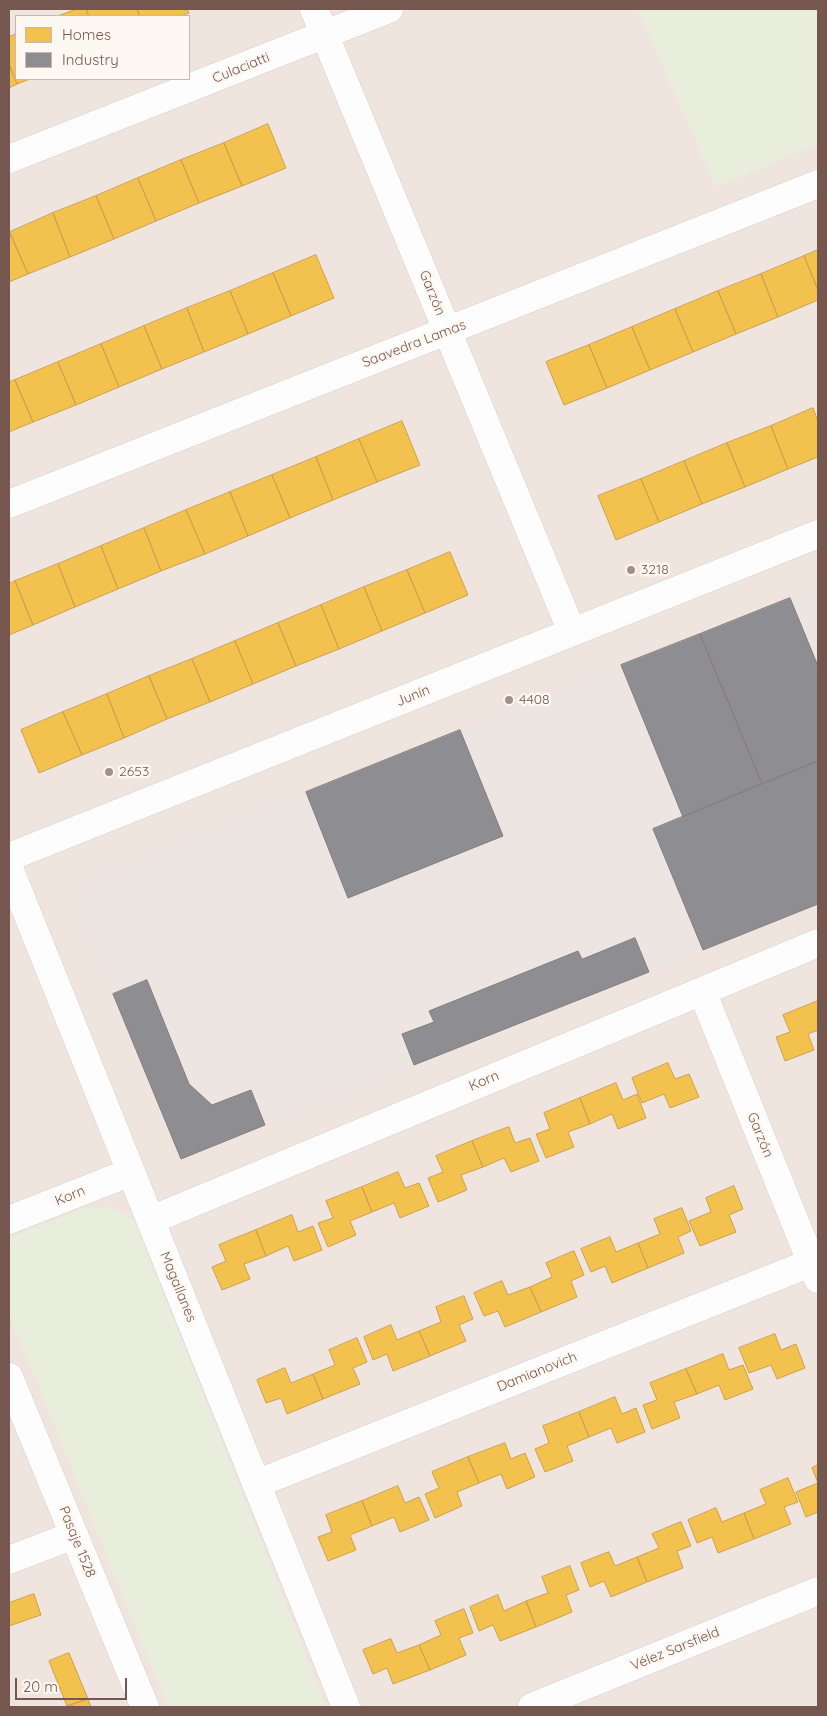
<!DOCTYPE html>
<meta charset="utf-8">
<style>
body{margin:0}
#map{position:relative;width:827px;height:1716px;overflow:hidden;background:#f8f4f0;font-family:Quicksand,sans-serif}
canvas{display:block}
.frame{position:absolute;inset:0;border:10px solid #765750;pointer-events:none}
.legend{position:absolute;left:15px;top:15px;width:175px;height:65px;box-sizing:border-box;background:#fef8f3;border:1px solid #c8b8b2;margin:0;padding:6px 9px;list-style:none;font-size:15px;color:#765750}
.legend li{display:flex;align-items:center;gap:10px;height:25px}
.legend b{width:25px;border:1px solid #c8b8b2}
.scale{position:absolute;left:15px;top:1678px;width:112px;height:22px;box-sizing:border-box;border:2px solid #765750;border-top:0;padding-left:6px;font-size:15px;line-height:18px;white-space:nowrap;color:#765750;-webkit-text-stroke:4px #fef8f3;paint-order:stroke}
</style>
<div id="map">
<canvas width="827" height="1716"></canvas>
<div class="frame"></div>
<ul class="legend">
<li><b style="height:14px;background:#f2c14e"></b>Homes</li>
<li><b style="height:14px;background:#8d8d92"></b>Industry</li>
</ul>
<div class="scale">20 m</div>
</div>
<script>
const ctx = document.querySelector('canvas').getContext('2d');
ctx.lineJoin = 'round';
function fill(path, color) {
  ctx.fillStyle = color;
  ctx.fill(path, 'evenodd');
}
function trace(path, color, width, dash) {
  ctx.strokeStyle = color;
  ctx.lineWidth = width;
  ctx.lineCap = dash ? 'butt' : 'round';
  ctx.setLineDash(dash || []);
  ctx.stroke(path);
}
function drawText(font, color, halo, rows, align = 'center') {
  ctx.font = font + ' Quicksand,sans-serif';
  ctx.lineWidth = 5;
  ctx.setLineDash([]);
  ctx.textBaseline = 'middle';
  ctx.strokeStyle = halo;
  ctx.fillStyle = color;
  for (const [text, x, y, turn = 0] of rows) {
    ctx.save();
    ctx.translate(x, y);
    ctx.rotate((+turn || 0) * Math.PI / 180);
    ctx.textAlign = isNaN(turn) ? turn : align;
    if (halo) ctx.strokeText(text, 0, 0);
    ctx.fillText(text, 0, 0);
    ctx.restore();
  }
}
fill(new Path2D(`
 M9 9H818V1707H9ZM16 16H189V79H16Z`), '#f0e5de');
fill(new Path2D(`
 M818 587V904L181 1159 78 907 90 879Z`), '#ece5e2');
fill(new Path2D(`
 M638 9H818V143L716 187Z
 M108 1207 121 1212 135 1221 326 1707H168L9 1314V1244L15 1236 83 1208Z`), '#e9eedc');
const homes = new Path2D(`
 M77 9H86L89 16H58Z
 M86 9H137L140 16H89Z
 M137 9H187L189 13 181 16H140Z
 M16 34V79H30L17 84 9 64V37Z
 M9 64 17 84 9 88Z
 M268 124 286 168 242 186 224 143Z
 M224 143 242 186 199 203 181 160Z
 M181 160 199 203 156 221 138 178Z
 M138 178 156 221 114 239 96 196Z
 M96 196 114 239 70 257 53 213Z
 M53 213 70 257 28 274 10 232Z
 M9 232 28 274 9 282Z
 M818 250V290L804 256Z
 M316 255 334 298 291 316 273 273Z
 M804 256 818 290V300L778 317 761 274Z
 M273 273 291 316 248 334 230 291Z
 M761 274 778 317 736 334 718 291Z
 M230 291 248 334 204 352 187 308Z
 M718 291 736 334 693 352 675 309Z
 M187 308 204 352 162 369 144 326Z
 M675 309 693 352 650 370 632 327Z
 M144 326 162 369 119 387 101 344Z
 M632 327 650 370 607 388 589 345Z
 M101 344 119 387 76 405 58 362Z
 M589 345 607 388 564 405 546 362Z
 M58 362 76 405 33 422 15 380Z
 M15 380 33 422 9 432V382Z
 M813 408 818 421V457L788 469 771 426Z
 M402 421 420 465 377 482 359 439Z
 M771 426 788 469 745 487 727 443Z
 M359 439 377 482 333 500 316 457Z
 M727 443 745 487 702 504 684 461Z
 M316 457 333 500 290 518 272 475Z
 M684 461 702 504 659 522 641 479Z
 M272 475 290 518 248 536 230 492Z
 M641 479 659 522 616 540 598 496Z
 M230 492 248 536 205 554 186 510Z
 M186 510 205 554 161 571 144 528Z
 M144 528 161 571 118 589 101 546Z
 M101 546 118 589 75 607 58 564Z
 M450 552 468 595 425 613 407 570Z
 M58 564 75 607 33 625 15 581Z
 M407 570 425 613 382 631 364 587Z
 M15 581 33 625 9 635V584Z
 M364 587 382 631 339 649 321 605Z
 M321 605 339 649 296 666 278 623Z
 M278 623 296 666 253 684 235 641Z
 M235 641 253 684 210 702 192 659Z
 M192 659 210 702 167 719 149 676Z
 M149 676 167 719 124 738 107 694Z
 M107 694 124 738 82 755 63 712Z
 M63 712 82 755 39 773 21 730Z
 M818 1001V1030L808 1034 814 1050 785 1061 776 1037 790 1032 783 1015Z
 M668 1063 675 1079 689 1074 699 1097 670 1108 664 1094 642 1103 632 1078Z
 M616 1083 623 1100 637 1094 646 1118 618 1129 612 1114 590 1124 580 1098Z
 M580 1098 590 1124 568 1132 574 1147 546 1158 536 1134 550 1129 544 1113Z
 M509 1127 515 1143 530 1138 539 1161 511 1172 504 1158 483 1167 472 1141Z
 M472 1141 483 1167 461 1175 467 1190 438 1202 428 1178 443 1172 436 1156Z
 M398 1172 405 1188 419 1183 429 1206 400 1218 394 1203 372 1212 362 1187Z
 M734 1186 743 1209 729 1215 736 1232 700 1246 689 1221 711 1212 706 1198Z
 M362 1187 372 1212 350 1221 356 1235 328 1247 318 1223 333 1218 326 1201Z
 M682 1208 691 1231 678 1237 684 1253 648 1268 638 1243 660 1234 654 1219Z
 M292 1215 298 1232 313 1226 322 1250 294 1261 288 1246 266 1256 256 1230Z
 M256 1230 266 1256 244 1264 250 1279 222 1290 212 1267 226 1261 219 1245Z
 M610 1237 616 1252 638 1243 648 1268 612 1283 605 1266 591 1272 581 1249Z
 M574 1251 584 1275 571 1281 577 1297 541 1312 530 1287 552 1277 546 1263Z
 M502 1281 508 1295 530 1287 541 1312 505 1327 498 1311 484 1316 474 1293Z
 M464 1296 473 1319 459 1325 466 1341 430 1356 419 1331 441 1322 436 1307Z
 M391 1325 397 1340 419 1331 430 1356 393 1371 387 1354 373 1360 364 1337Z
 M775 1334 781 1350 796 1344 805 1368 777 1379 771 1365 749 1373 739 1348Z
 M357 1338 367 1362 353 1368 360 1384 323 1399 313 1374 335 1365 329 1350Z
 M723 1354 729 1370 743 1365 753 1389 725 1400 719 1385 697 1394 686 1369Z
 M285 1368 291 1383 313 1374 323 1399 287 1414 281 1398 266 1403 257 1380Z
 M686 1369 697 1394 674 1402 680 1418 652 1429 643 1405 657 1400 650 1383Z
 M615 1397 622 1414 636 1408 645 1432 617 1443 611 1428 589 1437 579 1412Z
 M579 1412 589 1437 567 1446 573 1461 545 1472 535 1449 549 1443 543 1426Z
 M505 1443 511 1459 525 1453 535 1477 507 1489 501 1474 479 1483 468 1457Z
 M468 1457 479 1483 457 1492 462 1506 435 1518 425 1494 439 1488 432 1472Z
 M818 1465V1512L806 1517 796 1492 818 1483 812 1468Z
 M788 1478 798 1502 784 1507 791 1524 754 1539 744 1513 766 1504 760 1490Z
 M398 1486 405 1503 419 1497 429 1520 400 1532 394 1517 372 1526 362 1501Z
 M362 1501 372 1526 350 1535 356 1550 328 1561 318 1537 332 1532 326 1515Z
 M716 1508 722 1522 744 1513 754 1539 718 1553 712 1537 697 1543 688 1520Z
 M681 1522 691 1546 677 1551 683 1568 647 1582 637 1557 659 1548 652 1534Z
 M609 1552 615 1566 637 1557 647 1582 611 1597 604 1581 590 1587 581 1563Z
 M570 1566 579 1590 566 1595 572 1612 536 1627 526 1601 548 1593 542 1577Z
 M34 1594 41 1615 9 1626V1603Z
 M498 1595 504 1611 526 1601 536 1627 500 1641 493 1625 479 1631 470 1607Z
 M464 1609 473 1633 459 1638 466 1655 430 1670 419 1645 441 1635 435 1621Z
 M391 1639 397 1653 419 1645 430 1670 393 1684 387 1668 373 1674 363 1650Z
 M69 1653 88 1699 67 1706 49 1661Z
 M88 1699 91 1707 67 1706Z`);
fill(homes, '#f2c14e');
trace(homes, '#cda14f', 1);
const industry = new Path2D(`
 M790 598 818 666V761L762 784 700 634Z
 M700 634 762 784 683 817 621 665Z
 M460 730 503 836 348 898 306 792Z
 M818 761V904L703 950 653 829Z
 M635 938 649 972 414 1065 402 1034 434 1022 429 1011 578 951 582 959Z
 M147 980 189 1084 212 1105 251 1090 265 1125 181 1159 113 994Z`);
fill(industry, '#8d8d92');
trace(industry, '#867d7e', 1);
const street = new Path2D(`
 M314 9 572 632
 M9 159 389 9
 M9 504 818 184
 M9 868 346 1707
 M702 991 818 1279
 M9 1220 131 1172
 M151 1220 818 943
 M9 1377 145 1707
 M256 1484 818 1260
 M9 1560 74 1535
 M532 1707 818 1591`);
const secondary = new Path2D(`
 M9 857 818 534`);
trace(street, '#d7cfcc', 29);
trace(secondary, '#d8cfcc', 29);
trace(street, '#fefdfd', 28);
trace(secondary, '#fefdfd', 28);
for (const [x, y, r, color] of [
 [631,570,5,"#a48e88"],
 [509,700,5,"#a48e88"],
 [109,772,5,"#a48e88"]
]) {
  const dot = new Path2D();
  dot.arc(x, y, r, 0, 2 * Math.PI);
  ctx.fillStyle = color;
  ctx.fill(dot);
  trace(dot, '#fef8f3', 2);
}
drawText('14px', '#765750', '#fef8f3', [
 ["Culaciatti",241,68,-22],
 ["Garzón",432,293,68],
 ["Saavedra Lamas",414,344,-21],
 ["Junín",413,696,-22],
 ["Korn",484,1081,-23],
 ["Garzón",760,1135,68],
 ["Korn",70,1196,-22],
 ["Magallanes",178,1287,68],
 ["Damianovich",537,1372,-22],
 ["Pasaje 1528",77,1542,68],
 ["Vélez Sarsfield",675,1649,-22]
]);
drawText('14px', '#765750', '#fef8f3', [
 ["3218",641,570],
 ["4408",519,700],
 ["2653",119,772]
], 'left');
</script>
